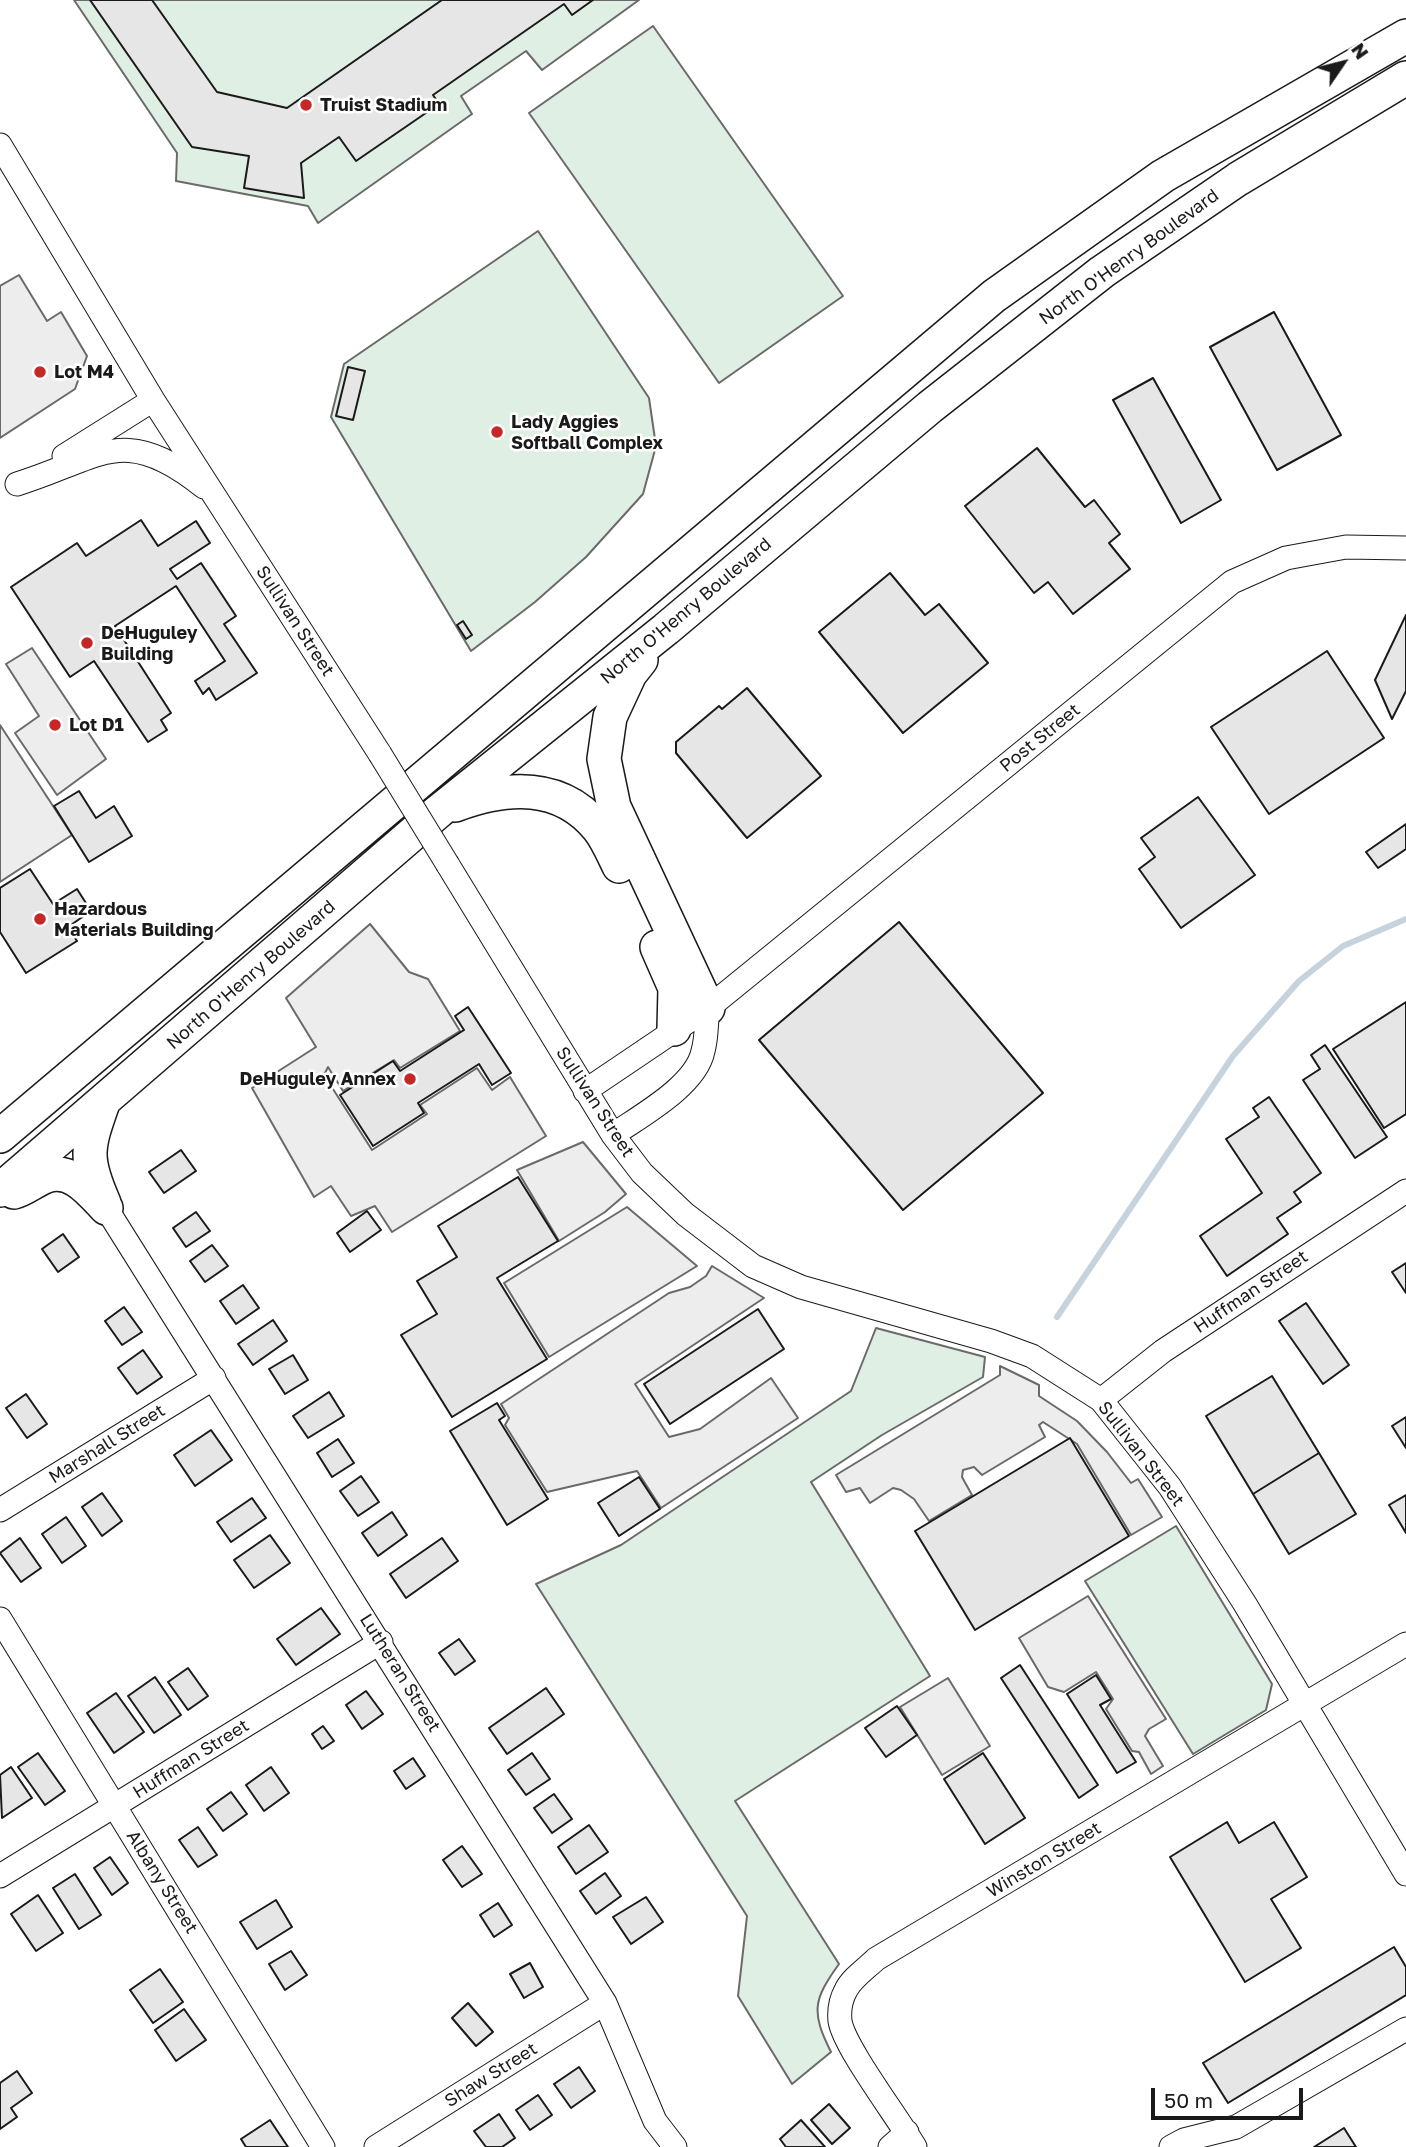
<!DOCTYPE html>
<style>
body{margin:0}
#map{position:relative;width:1406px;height:2147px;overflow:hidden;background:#fff;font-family:"Golos Text",sans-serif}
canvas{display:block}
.north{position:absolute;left:1308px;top:28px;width:70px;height:70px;-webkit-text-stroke:5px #fff;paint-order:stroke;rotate:55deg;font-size:19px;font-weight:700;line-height:28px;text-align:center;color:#1a1a1a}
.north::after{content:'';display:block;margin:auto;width:24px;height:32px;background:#1a1a1a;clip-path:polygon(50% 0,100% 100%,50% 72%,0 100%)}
.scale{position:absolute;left:1151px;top:2088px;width:152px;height:32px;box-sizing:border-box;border:4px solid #1a1a1a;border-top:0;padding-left:9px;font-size:21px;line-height:24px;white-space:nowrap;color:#1a1a1a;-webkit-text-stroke:5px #fff;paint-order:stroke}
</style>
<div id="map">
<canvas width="1406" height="2147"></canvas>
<div class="north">N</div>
<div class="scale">50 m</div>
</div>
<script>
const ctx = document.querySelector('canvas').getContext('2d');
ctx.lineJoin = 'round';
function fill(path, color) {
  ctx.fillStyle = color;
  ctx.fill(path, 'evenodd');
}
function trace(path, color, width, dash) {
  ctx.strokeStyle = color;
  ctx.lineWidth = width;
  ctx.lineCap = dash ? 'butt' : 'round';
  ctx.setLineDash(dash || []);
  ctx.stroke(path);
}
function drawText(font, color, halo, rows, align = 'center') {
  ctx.font = font + ' "Golos Text",sans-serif';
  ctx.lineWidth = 5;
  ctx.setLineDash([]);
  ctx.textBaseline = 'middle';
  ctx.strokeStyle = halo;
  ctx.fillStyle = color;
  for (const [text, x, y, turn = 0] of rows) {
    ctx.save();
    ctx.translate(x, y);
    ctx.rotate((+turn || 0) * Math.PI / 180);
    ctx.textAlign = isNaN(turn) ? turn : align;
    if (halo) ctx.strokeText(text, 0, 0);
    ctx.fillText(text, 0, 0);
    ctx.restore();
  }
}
const green = new Path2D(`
 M74 0H639L542 70 526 51 461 96 472 114 318 223 308 206 176 181 177 153Z
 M653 26 843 296 719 383 529 113Z
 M538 231 649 398 656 446 643 494 586 557 535 602 471 651 331 417 344 364Z
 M876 1328 985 1357 983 1377 882 1435 811 1482 930 1676 735 1801 839 1964C813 2000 811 2012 831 2052L792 2084 738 1996 747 1916 536 1584 621 1545 851 1391Z
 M1176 1526 1272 1684 1266 1710 1193 1754 1085 1581Z`);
fill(green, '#e0efe3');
trace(green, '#6a6a6a', 2);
const parking = new Path2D(`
 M19 275 47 321 61 312 87 356 75 389 0 438V286Z
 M32 648 106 759 57 795 15 733 39 716 6 664Z
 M0 725 72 835 0 882Z
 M370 924 409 972 428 979 460 1031 400 1068 394 1060 343 1091 328 1067 324 1075 372 1150 427 1114 420 1105 477 1068 492 1090 510 1077 546 1136 392 1232 375 1206 351 1216 331 1186 314 1197 252 1088 316 1047 286 998Z
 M583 1142 626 1194 605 1212 559 1241 517 1170Z
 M627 1207 697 1266 549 1357 504 1283Z
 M712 1266 764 1298 635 1384 669 1437 700 1429 771 1378 798 1418 661 1508 637 1471 547 1492 505 1425 509 1418 501 1404 669 1293 690 1287 706 1276Z
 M1000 1366 1039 1385V1396L1077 1421 1107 1452 1131 1483 1138 1479 1162 1517 1131 1535 1077 1444 1043 1422 1039 1425 1045 1437 982 1475 974 1467 963 1470 962 1477 972 1495 929 1521 914 1499 901 1490 893 1488 870 1503 860 1488 846 1492 836 1475 1000 1375Z
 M1088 1596 1166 1719 1149 1729 1145 1736 1163 1766 1151 1774 1139 1752 1132 1751 1106 1709 1113 1699 1096 1672 1064 1692 1048 1687 1019 1638Z
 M948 1678 990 1746 942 1775 900 1707Z`);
fill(parking, '#ededed');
trace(parking, '#6a6a6a', 2);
trace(new Path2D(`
 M1057 1317 1233 1056 1299 981 1343 946 1406 919`), '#c6d2dc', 6);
const building = new Path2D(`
 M90 0H152L217 92 287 108 442 0H593L572 15 564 4 433 95 439 104 356 161 339 137 301 163 304 198 244 188 249 156 192 147Z
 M1274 312 1341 435 1277 470 1210 347Z
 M348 367 365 371 353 420 336 416Z
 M1153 378 1221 500 1181 523 1113 400Z
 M1037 448 1085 507 1094 500 1120 534 1109 543 1130 569 1073 614 1048 582 1034 593 965 506Z
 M141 520 158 546 196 521 210 543 170 569 177 579 201 563 236 616 224 624 257 673 216 700 209 688 203 694 195 681 225 661 176 586 115 626 171 713 161 720 167 730 148 742 94 661 70 677 11 587 77 543 86 556Z
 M890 573 925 615 939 604 988 663 903 733 819 632Z
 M1406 615V691L1392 719 1375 680Z
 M463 621 472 635 466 639 457 625Z
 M1327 651 1384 738 1269 814 1211 727Z
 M747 688 821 776 747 838 676 753V742L719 706 722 709Z
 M79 791 96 818 114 806 132 836 89 862 54 806Z
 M1198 797 1255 875 1181 928 1139 869 1155 857 1141 838Z
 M1406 824V849L1378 868 1366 852Z
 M30 869 53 904 77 889 91 911 68 927 77 941 26 973 0 932V888Z
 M899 922 1043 1093 903 1210 759 1040Z
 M1406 1002V1114L1384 1128 1333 1049Z
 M468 1007 511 1073 492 1085 479 1064 418 1103 424 1113 373 1146 340 1095 393 1061 400 1071 464 1030 455 1016Z
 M1325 1045 1387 1137 1355 1158 1303 1080 1320 1069 1311 1055Z
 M1269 1097 1321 1173 1294 1192 1301 1202 1277 1218 1288 1234 1227 1276 1200 1236 1262 1193 1226 1139 1259 1117 1253 1108Z
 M181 1150 196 1171 164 1193 149 1172Z
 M518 1177 558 1241 497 1278 547 1359 452 1417 401 1335 437 1314 417 1281 457 1257 438 1226Z
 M367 1211 381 1230 350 1252 337 1233Z
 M196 1212 210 1231 186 1247 173 1228Z
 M63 1234 79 1257 58 1272 42 1249Z
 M212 1245 228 1266 205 1282 190 1261Z
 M1406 1263V1293L1392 1272Z
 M243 1285 259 1308 236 1324 220 1301Z
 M1306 1303 1349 1365 1323 1384 1279 1321Z
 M124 1307 142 1332 122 1345 105 1321Z
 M758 1309 784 1349 670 1424 644 1384Z
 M273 1320 287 1341 253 1365 238 1344Z
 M143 1350 162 1377 137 1394 118 1368Z
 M293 1355 308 1380 285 1394 269 1369Z
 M1272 1376 1319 1453 1253 1494 1206 1416Z
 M329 1392 344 1416 308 1438 293 1416Z
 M26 1394 47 1424 27 1438 6 1408Z
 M497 1403 505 1416 499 1420 548 1499 507 1525 450 1431Z
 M1406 1417V1448L1392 1426Z
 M211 1430 232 1460 195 1486 174 1455Z
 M1070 1438 1129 1536 975 1630 915 1531Z
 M338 1439 354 1463 332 1477 317 1453Z
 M1319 1453 1356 1514 1289 1554 1253 1494Z
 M361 1476 379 1502 358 1516 340 1491Z
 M639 1477 660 1509 619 1536 598 1503Z
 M102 1493 122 1521 102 1536 82 1507Z
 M1406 1495V1533L1389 1505Z
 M252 1498 266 1518 231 1542 217 1522Z
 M392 1512 407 1535 378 1556 362 1533Z
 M66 1517 86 1546 62 1563 42 1534Z
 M270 1535 290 1563 254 1588 234 1560Z
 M20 1538 41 1568 21 1582 0 1553Z
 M442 1538 458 1561 406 1598 390 1574Z
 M321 1608 340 1634 296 1665 277 1639Z
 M459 1639 475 1661 455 1675 439 1653Z
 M1020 1665 1098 1785 1079 1798 1001 1678Z
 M188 1668 208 1696 188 1710 168 1682Z
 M1096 1675 1111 1699 1100 1705 1136 1762 1117 1773 1067 1694Z
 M155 1677 181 1715 154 1733 128 1696Z
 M546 1688 564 1714 507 1754 489 1728Z
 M366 1691 383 1714 362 1729 346 1705Z
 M116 1693 144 1732 114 1753 87 1713Z
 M897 1706 917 1735 886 1757 865 1728Z
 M323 1726 334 1741 322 1749 312 1734Z
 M38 1753 65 1791 45 1805 18 1767Z
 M532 1753 550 1779 526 1795 508 1770Z
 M983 1753 1025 1818 985 1844 944 1779Z
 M413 1758 425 1776 406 1789 394 1771Z
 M11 1767 32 1798 2 1818 0 1775Z
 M271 1767 289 1793 264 1811 246 1785Z
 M231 1792 247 1814 223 1831 207 1809Z
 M554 1794 572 1819 552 1833 534 1808Z
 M1227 1822 1239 1843 1274 1822 1307 1877 1271 1899 1301 1948 1245 1982 1170 1857Z
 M589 1825 608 1852 576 1874 558 1847Z
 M198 1827 217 1855 198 1867 179 1840Z
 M462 1846 482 1874 462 1887 443 1860Z
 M110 1857 128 1883 112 1895 94 1868Z
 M605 1873 621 1896 596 1914 580 1891Z
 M75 1874 101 1915 79 1929 53 1888Z
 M38 1895 63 1933 36 1951 11 1914Z
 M646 1897 663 1922 631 1944 613 1917Z
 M276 1900 292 1927 257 1949 240 1922Z
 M498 1903 512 1925 494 1937 480 1915Z
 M1394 1947 1406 1967V1995L1228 2103 1203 2063Z
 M291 1951 307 1975 285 1990 269 1964Z
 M530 1963 543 1987 524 1998 510 1974Z
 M160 1969 183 2002 153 2023 130 1990Z
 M468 2003 493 2032 476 2046 452 2018Z
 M184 2009 206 2040 176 2061 155 2030Z
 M579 2067 595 2091 571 2108 554 2084Z
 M17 2071 32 2093 11 2108 17 2117 0 2129V2083Z
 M538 2095 552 2115 530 2130 516 2110Z
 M829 2104 850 2128 832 2144 811 2120Z
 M499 2114 515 2138 502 2147H486L474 2131Z
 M270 2120 288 2147H246L241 2139Z
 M801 2120 825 2147H786L780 2139Z
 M1344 2128 1356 2147H1314Z`);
fill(building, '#e6e6e6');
trace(building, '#1a1a1a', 2);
const minor = new Path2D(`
 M0 145 153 400 380 754
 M64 456 153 400
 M17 484C101 458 123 422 204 487
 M448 865 613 1135 642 1173 685 1214 753 1266 801 1287 991 1341 1032 1356 1101 1400 1170 1487 1245 1604 1406 1874
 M585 1091 708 1008 1232 582 1286 558 1346 547 1406 548
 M613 1135C640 1116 696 1086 703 1051 707 1037 706 1022 708 1008
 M106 1208 605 2003 655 2121 675 2147
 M1101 1400 1163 1351 1406 1191
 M0 1510 214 1378
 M0 1619 323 2147
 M0 1876 381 1642
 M376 2147 605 2003
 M890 2147 907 2132
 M915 2147C899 2119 844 2047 840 2021 839 2011 841 1999 846 1990 852 1978 867 1968 876 1959L1406 1644
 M1171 2147 1184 2140 1236 2127 1406 2029`);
const highway = new Path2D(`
 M641 660 630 674 610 717 604 759 614 807 708 1008
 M455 805C507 786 560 782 598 828 607 839 613 854 619 866
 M657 947 675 988 674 1029
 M103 1103C87 1148 84 1158 104 1203
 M0 1136 994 296 1163 176 1406 36
 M0 1190 439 811 666 629 930 407 1102 272 1238 179 1406 78
 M14 1192C25 1189 34 1181 44 1177 70 1165 91 1192 106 1208`);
trace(minor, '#1a1a1a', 25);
trace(highway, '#1a1a1a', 36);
trace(minor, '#fff', 23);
trace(highway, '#fff', 33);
const minorBridge = new Path2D(`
 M380 754 448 865`);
trace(minorBridge, '#1a1a1a', 25, []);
trace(minorBridge, '#fff', 23);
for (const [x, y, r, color] of [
 [306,105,7,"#c62828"],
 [40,372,7,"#c62828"],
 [497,432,7,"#c62828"],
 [87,643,7,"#c62828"],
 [55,725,7,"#c62828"],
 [40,919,7,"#c62828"],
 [410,1079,7,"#c62828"]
]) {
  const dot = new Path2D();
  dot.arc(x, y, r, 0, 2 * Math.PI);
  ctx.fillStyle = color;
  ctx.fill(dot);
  trace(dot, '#fff', 2.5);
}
drawText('bold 18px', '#1a1a1a', '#fff', [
 ["Truist Stadium",320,105],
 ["Lot M4",54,372],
 ["Lady Aggies",511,422],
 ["Softball Complex",511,443],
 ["DeHuguley",101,633],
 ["Building",101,654],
 ["Lot D1",69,725],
 ["Hazardous",54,909],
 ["Materials Building",54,930],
 ["DeHuguley Annex",396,1079,"right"]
], 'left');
drawText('18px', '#1a1a1a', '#fff', [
 ["North O'Henry Boulevard",1129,257,-36],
 ["North O'Henry Boulevard",686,611,-40],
 ["Sullivan Street",295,621,57],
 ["Post Street",1040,738,-39],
 ["North O'Henry Boulevard",251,975,-41],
 ["Sullivan Street",595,1102,57],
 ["Huffman Street",1251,1292,-34],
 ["Marshall Street",107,1444,-32],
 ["Sullivan Street",1141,1454,52],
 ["Lutheran Street",400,1673,58],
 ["Huffman Street",191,1759,-32],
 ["Winston Street",1044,1860,-31],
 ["Albany Street",162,1882,58],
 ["Shaw Street",491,2075,-32]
]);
</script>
